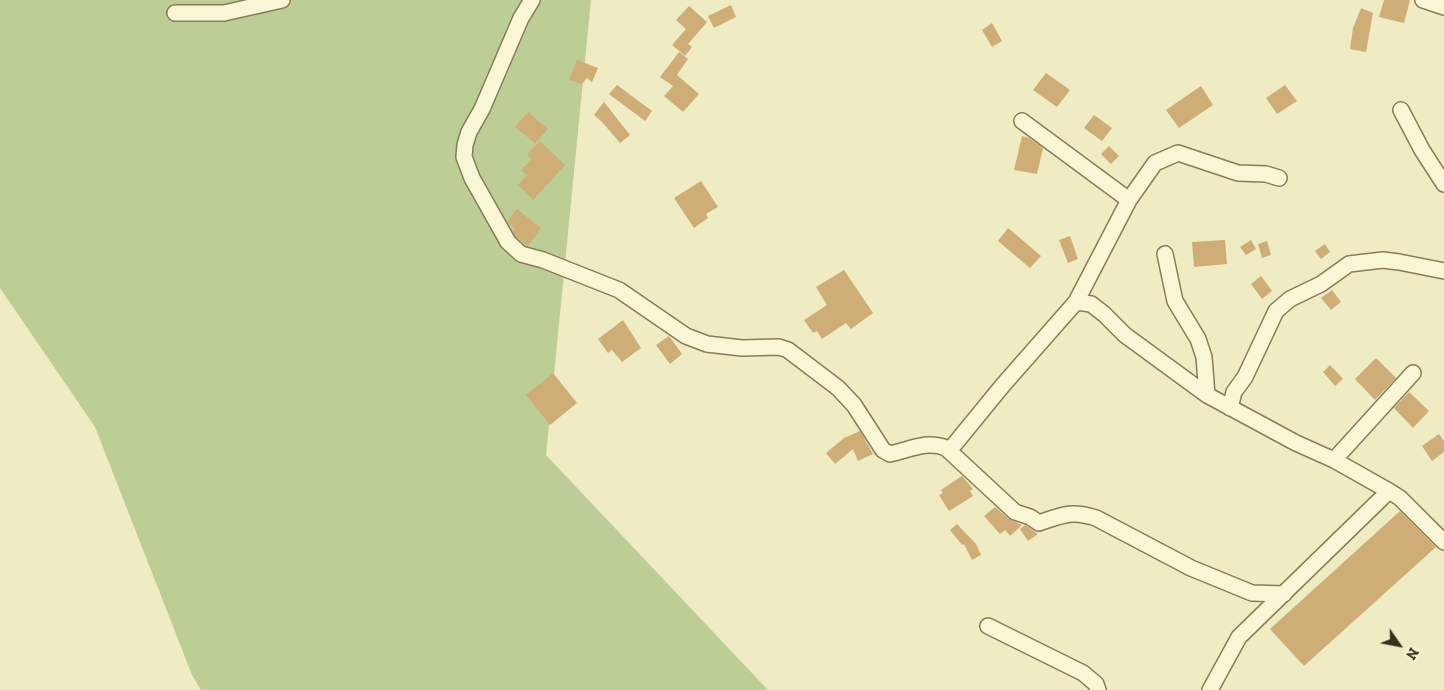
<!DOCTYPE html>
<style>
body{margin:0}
#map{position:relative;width:1444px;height:690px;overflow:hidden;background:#efebc2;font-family:"Zilla Slab",serif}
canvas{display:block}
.north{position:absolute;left:1374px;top:620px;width:50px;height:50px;-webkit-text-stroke:4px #f6f3d2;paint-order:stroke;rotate:123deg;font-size:14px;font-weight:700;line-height:20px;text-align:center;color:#39301d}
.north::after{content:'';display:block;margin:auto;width:18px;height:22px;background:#39301d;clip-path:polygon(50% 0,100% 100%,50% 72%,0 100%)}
</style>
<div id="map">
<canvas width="1444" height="690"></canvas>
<div class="north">N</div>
</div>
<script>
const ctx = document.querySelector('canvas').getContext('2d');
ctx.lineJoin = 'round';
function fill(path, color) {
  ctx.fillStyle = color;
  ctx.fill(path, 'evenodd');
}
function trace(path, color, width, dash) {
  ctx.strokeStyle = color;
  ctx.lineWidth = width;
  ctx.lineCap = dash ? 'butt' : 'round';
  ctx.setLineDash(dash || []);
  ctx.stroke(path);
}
fill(new Path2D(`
 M0 0H591L546 455 768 690H201L192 675 95 427 0 288Z`), '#bccd96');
fill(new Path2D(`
 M1384 0H1410L1404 23 1379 17Z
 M731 5 736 17 714 28 708 16Z
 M689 6 707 22 688 44 692 47 685 56 672 45 686 29 676 20Z
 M1361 8 1373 13 1366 52 1350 49 1353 28Z
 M992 23 1002 41 992 47 982 30Z
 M679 52 688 59 677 75 699 94 683 112 664 96 673 86 660 77Z
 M577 60 598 68 592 82 587 78 582 84 569 80Z
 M1046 73 1070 90 1057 107 1033 90Z
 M617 85 652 111 645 121 609 94Z
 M1285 85 1297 101 1277 114 1266 98Z
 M1201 86 1213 105 1179 128 1166 110Z
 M604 102 630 135 620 143 602 122 594 115Z
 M528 112 548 129 535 143 515 127Z
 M1094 115 1112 128 1102 141 1084 128Z
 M1022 136 1029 138 1043 148 1037 174 1014 170Z
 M540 141 565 165 533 200 518 185 527 175 521 170 532 159 527 154Z
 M1109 146 1119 156 1111 164 1101 154Z
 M701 181 718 207 706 214 708 218 694 228 674 198Z
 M517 209 541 228 528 246 515 236 513 231 515 228 507 222Z
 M1008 228 1041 256 1030 268 998 241Z
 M1070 236 1078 259 1068 263 1059 240Z
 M1225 240 1227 264 1194 267 1192 242Z
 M1251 240 1256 249 1246 255 1240 247Z
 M1267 241 1271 255 1262 258 1258 244Z
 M1325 244 1330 252 1321 259 1315 251Z
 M844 270 873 313 851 329 846 323 822 339 817 331 813 333 804 320 827 305 816 287Z
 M1261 276 1272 291 1262 299 1251 284Z
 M1332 290 1341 302 1331 310 1321 298Z
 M623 320 641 348 622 362 612 350 608 353 598 339Z
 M669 336 682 354 670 364 656 345Z
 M1376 358 1396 378 1375 400 1355 379Z
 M1330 365 1343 379 1335 386 1323 372Z
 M553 373 577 403 550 425 526 395Z
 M1409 392 1429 411 1413 428 1394 408Z
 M860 431 873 454 858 461 853 449 835 464 826 453 844 438Z
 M1439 434 1444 441V452L1432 461 1422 446Z
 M962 476 973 489 970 491 973 496 949 511 939 495 943 493 941 490Z
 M995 507 1009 519 1022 525 1010 536 1005 530 1000 534 984 516Z
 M1400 511 1436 547 1304 666 1270 629Z
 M957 524 976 544 981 555 972 560 964 544 962 545 950 530Z
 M1025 525 1038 534 1028 541 1020 529Z`), '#cead77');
const minor = new Path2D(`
 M532 0 521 18 482 109 469 132 465 145 464 157 472 178 508 242 521 254 543 260 619 290 686 336 707 344 742 348 779 347 788 350 838 388 854 405 883 450 890 454C909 450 927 440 946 448L1015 512 1030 517 1039 523C1062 515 1071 510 1096 518L1191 568 1252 593 1284 594
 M1423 0 1444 7
 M175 13H224L282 0
 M1401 110 1422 150 1444 184
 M1022 121 1129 200
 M1165 254 1175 301 1198 339 1204 357 1207 395
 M1076 302 1129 200 1155 163 1178 153 1238 173 1266 174 1279 178
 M1230 408 1234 392 1245 377 1276 311 1290 299 1321 284 1349 264 1383 260 1399 262 1444 271
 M949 451 1003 385 1076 302 1091 304 1104 314 1125 335 1207 395 1296 443 1334 460 1389 491
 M1334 460 1413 373
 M988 626 1083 673 1096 684 1098 690
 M1210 690 1239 637 1389 491 1400 498 1444 542`);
trace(minor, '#897c59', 18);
trace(minor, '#f9f6d6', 15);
</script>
